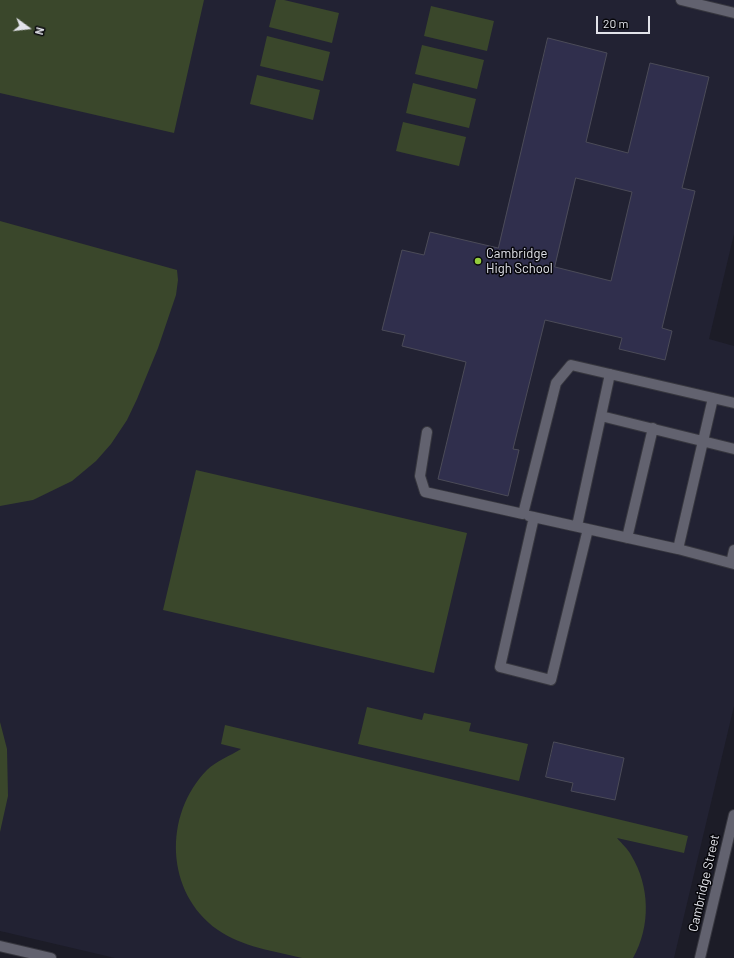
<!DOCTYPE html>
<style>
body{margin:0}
#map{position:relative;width:734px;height:958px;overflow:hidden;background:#1c1c27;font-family:Barlow,sans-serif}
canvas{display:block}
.north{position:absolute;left:8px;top:8px;width:40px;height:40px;-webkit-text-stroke:3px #07070b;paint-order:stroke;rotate:105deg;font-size:11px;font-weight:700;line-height:16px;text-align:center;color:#e2e3ea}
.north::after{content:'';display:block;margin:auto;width:14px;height:18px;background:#e2e3ea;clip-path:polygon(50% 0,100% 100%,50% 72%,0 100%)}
.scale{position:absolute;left:596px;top:16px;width:54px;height:18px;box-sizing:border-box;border:2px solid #e2e3ea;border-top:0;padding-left:5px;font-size:12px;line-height:14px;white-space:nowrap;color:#e2e3ea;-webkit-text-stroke:3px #07070b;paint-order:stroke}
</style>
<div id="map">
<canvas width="734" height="958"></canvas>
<div class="north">N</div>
<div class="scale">20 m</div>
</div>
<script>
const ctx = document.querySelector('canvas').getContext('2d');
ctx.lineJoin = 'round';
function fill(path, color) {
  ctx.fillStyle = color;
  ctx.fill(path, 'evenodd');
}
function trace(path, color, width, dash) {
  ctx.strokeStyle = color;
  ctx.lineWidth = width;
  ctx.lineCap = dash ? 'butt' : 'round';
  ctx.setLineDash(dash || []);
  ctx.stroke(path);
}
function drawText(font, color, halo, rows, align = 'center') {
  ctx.font = font + ' Barlow,sans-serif';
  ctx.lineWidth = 3;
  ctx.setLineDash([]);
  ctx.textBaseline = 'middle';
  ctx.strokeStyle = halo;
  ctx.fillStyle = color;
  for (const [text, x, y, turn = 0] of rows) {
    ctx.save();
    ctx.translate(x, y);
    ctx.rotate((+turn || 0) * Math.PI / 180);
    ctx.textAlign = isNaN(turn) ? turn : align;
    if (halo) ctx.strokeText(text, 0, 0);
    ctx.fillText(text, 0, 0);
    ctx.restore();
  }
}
fill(new Path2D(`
 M0 0H734V234L709 339 734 346V706L674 958H115L0 931Z`), '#223');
fill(new Path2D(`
 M0 0H204L174 133 0 93Z
 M276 0H284L339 13 332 43 269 27Z
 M431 6 494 21 487 51 424 36Z
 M267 36 330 52 323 81 260 66Z
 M422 45 484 60 477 89 415 74Z
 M257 75 320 90 313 120 250 104Z
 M413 83 476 99 469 128 406 113Z
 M403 122 466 137 459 166 396 151Z
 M0 221 177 270 178 280 176 295 158 348 137 399 127 420 111 444 96 461 72 481 33 500 0 506Z
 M196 470 467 533 434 673 163 610Z
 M367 707 422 720 424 713 471 723 469 731 528 744 519 781 358 744Z
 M0 722 7 749 8 796 0 832Z
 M225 725 688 836 684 853 617 838C622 844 628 849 631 855 650 886 651 926 633 958H302C274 951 242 947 218 930 165 893 163 815 207 770 216 761 230 756 241 749L221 744Z`), '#3a472b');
const building = new Path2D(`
 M548 38 607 53 586 142 628 153 650 63 709 77 682 188 695 191 662 328 672 331 665 360 619 349 622 338 545 320 513 449 519 450 508 496 438 479 466 362 402 346 405 335 382 330 402 250 424 255 430 232 498 248ZM576 178 632 192 611 281 555 267Z
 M554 742 624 758 615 800 571 791 573 783 546 777Z`);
fill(building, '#302f4d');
trace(building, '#4b4b58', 1);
const minor = new Path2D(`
 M681 0 734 13
 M713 398 678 549 734 564
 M601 416 734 449
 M427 432 420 476 425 492 523 514 556 383 571 365 734 403
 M529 516 678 549
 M534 517 500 667 551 680 588 529
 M577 526 610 374
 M627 538 653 428
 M731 563 734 550
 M0 946 51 958
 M700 958 734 815`);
trace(minor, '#37373f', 12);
trace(minor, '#62626f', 10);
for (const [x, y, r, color] of [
 [478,261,4,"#94cc3c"]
]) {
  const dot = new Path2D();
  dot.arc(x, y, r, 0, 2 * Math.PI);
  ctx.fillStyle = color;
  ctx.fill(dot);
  trace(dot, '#07070b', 1.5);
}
drawText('13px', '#e2e3ea', '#07070b', [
 ["Cambridge",486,254],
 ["High School",486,269]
], 'left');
drawText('13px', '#e2e3ea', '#07070b', [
 ["Cambridge Street",704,883,-77]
]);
</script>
